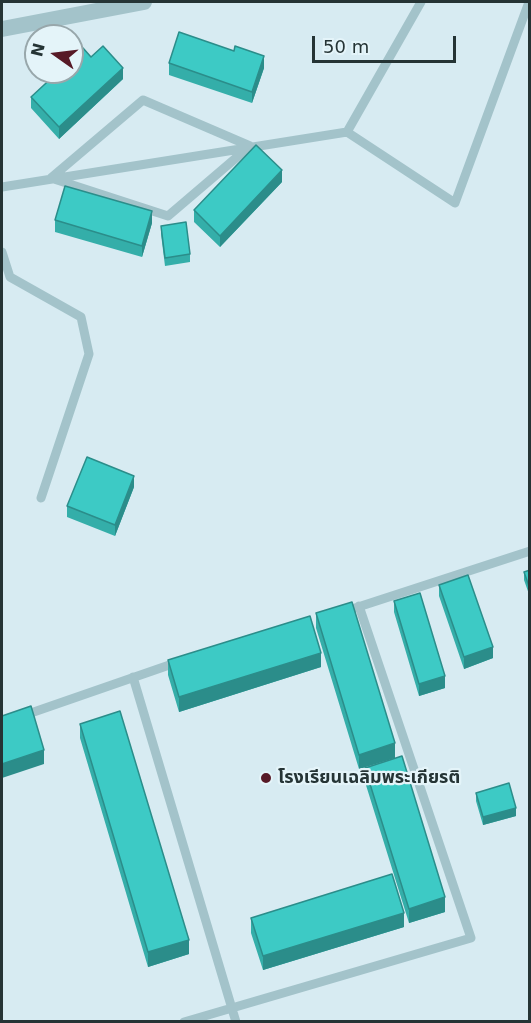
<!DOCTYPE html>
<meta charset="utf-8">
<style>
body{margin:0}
#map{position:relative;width:531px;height:1023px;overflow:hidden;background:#d7ebf2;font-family:"DejaVu Sans",sans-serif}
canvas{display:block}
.frame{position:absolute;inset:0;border:3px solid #253435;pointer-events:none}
.north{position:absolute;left:24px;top:24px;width:60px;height:60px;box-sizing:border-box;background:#e4f4f9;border:2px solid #98a7ab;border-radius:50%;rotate:284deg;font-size:16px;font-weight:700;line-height:24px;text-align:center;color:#253435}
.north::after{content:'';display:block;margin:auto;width:21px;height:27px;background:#571a27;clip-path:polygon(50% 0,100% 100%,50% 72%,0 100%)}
.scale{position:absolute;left:312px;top:36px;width:144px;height:27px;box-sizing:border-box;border:3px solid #253435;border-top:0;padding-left:8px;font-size:18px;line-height:21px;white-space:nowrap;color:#253435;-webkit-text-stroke:4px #e4f4f9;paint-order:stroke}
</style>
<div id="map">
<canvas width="531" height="1023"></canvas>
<div class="frame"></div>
<div class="north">N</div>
<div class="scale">50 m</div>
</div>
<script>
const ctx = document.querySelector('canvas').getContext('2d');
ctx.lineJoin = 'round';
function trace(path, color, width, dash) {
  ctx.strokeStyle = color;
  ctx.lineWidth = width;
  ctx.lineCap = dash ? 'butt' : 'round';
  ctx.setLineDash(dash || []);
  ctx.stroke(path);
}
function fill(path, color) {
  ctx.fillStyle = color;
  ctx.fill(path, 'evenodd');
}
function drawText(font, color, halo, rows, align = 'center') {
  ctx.font = font + ' "DejaVu Sans","Noto Sans Thai",sans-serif';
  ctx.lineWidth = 4.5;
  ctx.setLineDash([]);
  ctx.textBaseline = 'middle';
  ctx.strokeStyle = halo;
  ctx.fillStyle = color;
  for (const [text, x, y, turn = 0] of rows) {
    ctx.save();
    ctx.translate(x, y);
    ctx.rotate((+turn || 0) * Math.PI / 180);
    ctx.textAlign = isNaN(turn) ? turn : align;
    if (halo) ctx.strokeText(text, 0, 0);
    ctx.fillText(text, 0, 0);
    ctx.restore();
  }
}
trace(new Path2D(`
 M143 100 250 146 168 216 51 178Z
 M347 132 421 2
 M2 187 347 132 455 203 529 2
 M2 252 10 277 81 317 89 354 41 498
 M355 608 530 551
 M133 677 236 1022
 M2 723 178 662
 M184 1022 471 938 359 606`), '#a3c3ca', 9);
trace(new Path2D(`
 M2 29 144 2`), '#a3c3ca', 16);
fill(new Path2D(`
 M234 51 264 68 252 103 169 75V63Z
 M91 57 123 79 59 139 31 108V97Z
 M282 182 220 247 194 222V210Z
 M55 220 152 223 142 257 55 232Z
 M161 226 190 254V262L165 266 161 234Z
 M134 487 115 536 67 517V506Z
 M530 570V597L524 580V572Z
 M439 585 493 658 464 669 439 596Z
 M394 601 445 688 419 696 394 612Z
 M316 613 395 758 359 769 316 628Z
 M168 660 321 667 179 712 168 675Z
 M80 724 189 954 148 967 80 738Z
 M365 768 445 912 409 923 365 782Z
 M476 793 516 816 483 825 476 801Z
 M251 918 404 927 263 970 251 933Z`), '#34aea9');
fill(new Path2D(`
 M264 56V68L252 103V92Z
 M123 68V79L59 139V127Z
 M282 170V182L220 247V236Z
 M152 211V223L142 257V246Z
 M134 476V487L115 536V525Z
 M493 647V658L464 669V657Z
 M321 653V667L179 712V697Z
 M445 676V688L419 696V684Z
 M395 743V758L359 769V755Z
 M44 750V764L2 778V764Z
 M516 808V816L483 825V817Z
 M445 897V912L409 923V909Z
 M404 913V927L263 970V956Z
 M189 940V954L148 967V952Z`), '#2b8d8a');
const building = new Path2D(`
 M179 32 234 51 235 46 264 56 252 92 169 63Z
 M103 46 123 68 59 127 31 97 58 72H72V59L83 48 91 57Z
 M256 145 282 170 220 236 194 210Z
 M65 186 152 211 142 246 55 220Z
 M186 222 190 254 165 258 161 226Z
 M87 457 134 476 115 525 67 506Z
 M530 570V589L524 572Z
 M468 575 493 647 464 657 439 585Z
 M420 593 445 676 419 684 394 601Z
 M352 602 395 743 359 755 316 613Z
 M310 616 321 653 179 697 168 660Z
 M31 706 44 750 2 764V716Z
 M120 711 189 940 148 952 80 724Z
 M402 756 445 897 409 909 365 768Z
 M509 783 516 808 483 817 476 793Z
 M392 874 404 913 263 956 251 918Z`);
fill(building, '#3dcac5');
trace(building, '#2b8d8a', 1.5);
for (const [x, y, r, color] of [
 [266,778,6,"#571a27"]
]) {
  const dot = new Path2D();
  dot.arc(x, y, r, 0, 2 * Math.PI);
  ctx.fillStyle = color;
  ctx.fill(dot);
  trace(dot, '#e4f4f9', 2);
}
drawText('bold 18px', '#253435', '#e4f4f9', [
 ["โรงเรียนเฉลิมพระเกียรติ",278,778]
], 'left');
</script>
